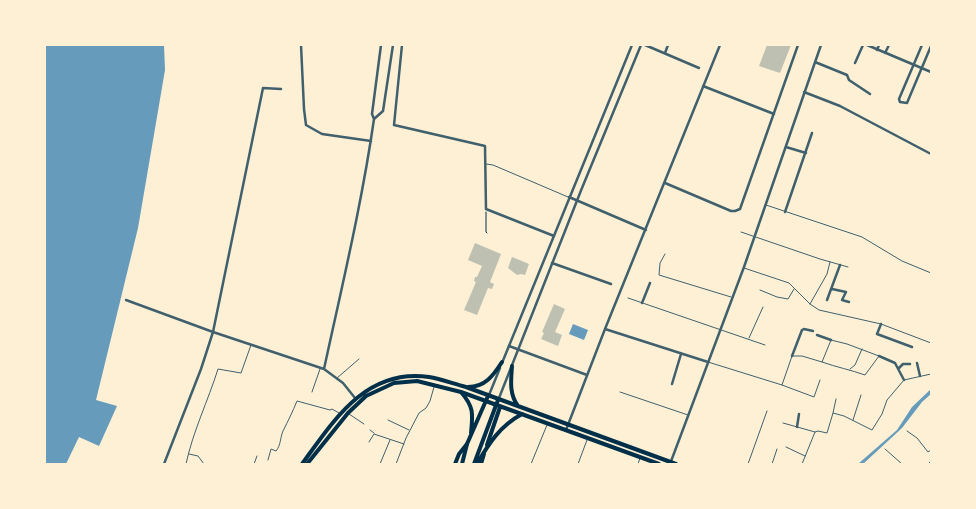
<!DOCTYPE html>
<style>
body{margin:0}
#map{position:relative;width:976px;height:509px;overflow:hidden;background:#fdf0d5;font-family:Overpass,sans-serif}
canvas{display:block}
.frame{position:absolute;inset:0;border:46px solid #fdf0d5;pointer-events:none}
</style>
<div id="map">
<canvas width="976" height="509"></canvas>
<div class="frame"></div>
</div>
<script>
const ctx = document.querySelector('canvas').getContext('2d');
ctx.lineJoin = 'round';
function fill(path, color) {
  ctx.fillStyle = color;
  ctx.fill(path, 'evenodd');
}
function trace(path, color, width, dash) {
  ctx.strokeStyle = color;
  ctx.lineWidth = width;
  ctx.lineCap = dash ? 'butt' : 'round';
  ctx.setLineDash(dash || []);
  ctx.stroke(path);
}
fill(new Path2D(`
 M45 45H164L165 70 138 228 96 400 117 406 99 446 79 437 66 464H45Z
 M573 324 588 330 584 340 569 334Z
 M931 389V394L922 402 902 428 863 464H858L897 430 912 407Z`), '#669bbc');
fill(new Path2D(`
 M767 45H791L780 73 759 66Z
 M475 243 501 254 490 282 494 284 492 289 488 288 477 315 464 310 476 282 474 281 475 277H477L482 266 468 260Z
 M512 257 529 264 525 275 521 274 517 275 508 268Z
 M554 304 565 309 555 332 562 335 558 346 541 339 544 333 542 332Z`), '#bec0b2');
trace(new Path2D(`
 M486 212V232L487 233`), '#003049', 1);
trace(new Path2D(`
 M486 164 493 165 568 197
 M766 205 862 237 902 261 931 273
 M741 232 820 259 848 267
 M665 254 660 263 659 275 731 297
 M744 268 789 283 810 304 819 310 881 324 931 343
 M760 290 777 297 788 299 794 289
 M628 298 765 345
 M810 304 827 274 830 262
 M749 338 763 307
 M708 362 782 385 814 397 820 380
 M850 369 855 365 862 349
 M337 378 359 359
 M782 385 792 356H802L822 362 831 340 847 344 879 356 865 375C851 370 836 367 822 362
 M312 392 320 369
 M620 392 688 415
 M833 413 836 399
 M349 414 364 424
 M388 420 409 430
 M853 420 861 395
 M783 423 815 432
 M370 430 374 433
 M907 431 917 438 928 452 931 450
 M369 442 374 434 404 444
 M786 447 805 456
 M885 449 902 464
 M189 454 198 456 204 464
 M268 460 271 449 276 451C281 445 280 438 283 431 288 421 293 411 297 401L330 410 332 409 339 413
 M186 464C193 431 208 401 218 369L241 373 251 345
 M254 464 257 456
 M380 464 390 440
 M396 464 406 438 419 413 426 408 430 401 434 387
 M531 464 547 425
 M578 464 587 440
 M638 464 640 458
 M748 464 767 411
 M772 464 777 449
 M802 464 815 432 818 431 827 433 833 413 844 416 872 430 882 414 887 400 904 380 931 374
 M928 464 931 461`), '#3f606c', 1);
trace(new Path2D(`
 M301 45 304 109 306 125 322 134 371 141
 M402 45 394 125 485 146 486 209 554 236
 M645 45 699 68
 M867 45 931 72
 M922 45 899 99 900 102 907 103 931 46
 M877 50 879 45
 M665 53 668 45
 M885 53 889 45
 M815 62 847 75 849 80 870 94
 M855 63 863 45
 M703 86 774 114
 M804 92 840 106 931 154
 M786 147 806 153
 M665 183 731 211H735L740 209 798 45
 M569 197 646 230
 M785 212 812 133
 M552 263 611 284
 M832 289 846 292 842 300 849 302
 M126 300 213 332
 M827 300 840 265
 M642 303 650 283
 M881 324 877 334 912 347
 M605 329 708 362
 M817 335 831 340
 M509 346 587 375
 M792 356 802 330 804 329 813 331
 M879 356 895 363 904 380
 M917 363 920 376
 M899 368 903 364H910
 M672 384 681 354
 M797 427 799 414
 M566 430 605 329 720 45
 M164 464 201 369 213 332 263 88 281 89
 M670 464 744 267 821 45`), '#3f606c', 2.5);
trace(new Path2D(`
 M374 119 383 111 393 45
 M213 332 324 369 343 383 355 398
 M502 363 632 45
 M324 369C342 286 362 203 374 119L372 114 381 45
 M489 395 500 368
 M499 398 582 188 641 45`), '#3f606c', 2.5);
trace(new Path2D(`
 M512 366C511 380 509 394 518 406
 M468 387C485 387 493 376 502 362
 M487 445 500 407
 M302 464C334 420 366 368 429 377 441 379 454 384 466 387L676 464
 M307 464 348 413 366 396 394 383 417 381 461 392 659 464
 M455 464 459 454 467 444
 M481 464 484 454`), '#003049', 4);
trace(new Path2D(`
 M461 392C474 407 473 414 471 433
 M462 464 467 444 488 396
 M474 464 498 400
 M477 464C489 443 500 426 522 414`), '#003049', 4);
</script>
